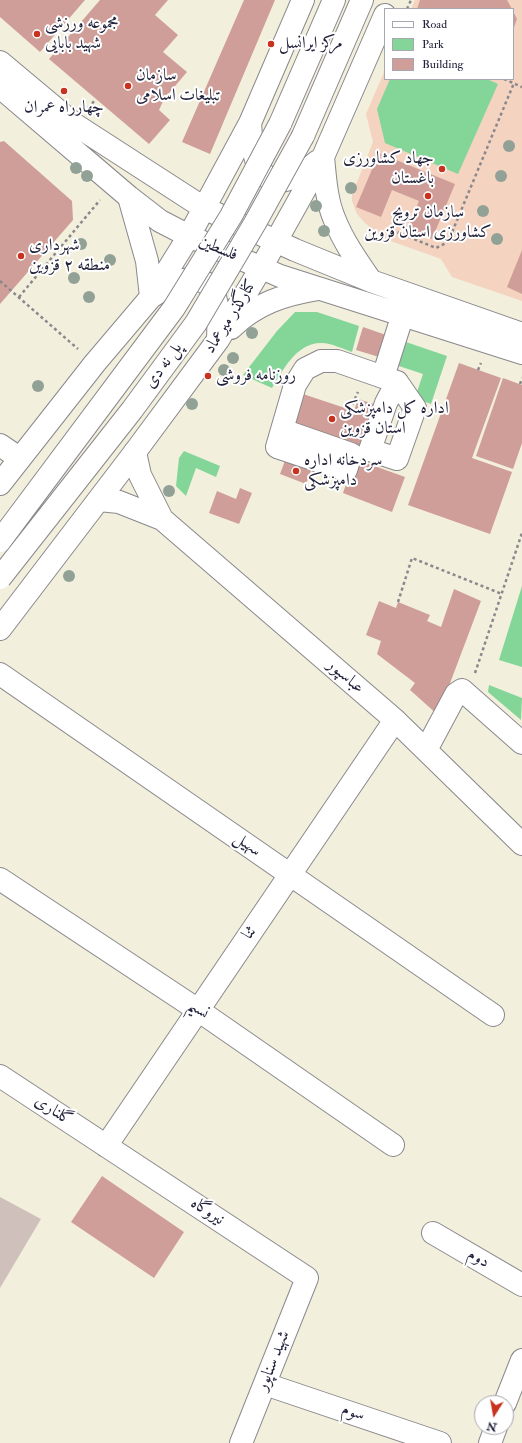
<!DOCTYPE html>
<meta charset="utf-8">
<style>
body{margin:0}
#map{position:relative;width:522px;height:1443px;overflow:hidden;background:#f2efdc;font-family:"IM FELL Double Pica",serif}
canvas{display:block}
.legend{position:absolute;left:384px;top:8px;width:130px;height:72px;box-sizing:border-box;background:#fff;border:1px solid #a7a7b1;margin:0;padding:5px 7px;list-style:none;font-size:12px;color:#22223b}
.legend li{display:flex;align-items:center;gap:8px;height:20px}
.legend b{width:20px;border:1px solid #a7a7b1}
.north{position:absolute;left:474px;top:1395px;width:40px;height:40px;box-sizing:border-box;background:#fff;border:1px solid #a7a7b1;border-radius:50%;rotate:191deg;font-size:11px;font-weight:700;line-height:16px;text-align:center;color:#22223b}
.north::after{content:'';display:block;margin:auto;width:14px;height:18px;background:#c8321e;clip-path:polygon(50% 0,100% 100%,50% 72%,0 100%)}
</style>
<div id="map">
<canvas width="522" height="1443"></canvas>
<ul class="legend">
<li><b style="height:5px;background:#fff"></b>Road</li>
<li><b style="height:11px;background:#83d698"></b>Park</li>
<li><b style="height:11px;background:#d09e98"></b>Building</li>
</ul>
<div class="north">N</div>
</div>
<script>
const ctx = document.querySelector('canvas').getContext('2d');
ctx.lineJoin = 'round';
function fill(path, color) {
  ctx.fillStyle = color;
  ctx.fill(path, 'evenodd');
}
function trace(path, color, width, dash) {
  ctx.strokeStyle = color;
  ctx.lineWidth = width;
  ctx.lineCap = dash ? 'butt' : 'round';
  ctx.setLineDash(dash || []);
  ctx.stroke(path);
}
function drawText(font, color, halo, rows, align = 'center') {
  ctx.font = font + ' "IM FELL Double Pica",Amiri,serif';
  ctx.lineWidth = 4;
  ctx.setLineDash([]);
  ctx.textBaseline = 'middle';
  ctx.strokeStyle = halo;
  ctx.fillStyle = color;
  for (const [text, x, y, turn = 0] of rows) {
    ctx.save();
    ctx.translate(x, y);
    ctx.rotate((+turn || 0) * Math.PI / 180);
    ctx.textAlign = isNaN(turn) ? turn : align;
    if (halo) ctx.strokeText(text, 0, 0);
    ctx.fillText(text, 0, 0);
    ctx.restore();
  }
}
fill(new Path2D(`
 M415 0H522V301L452 277 441 259 385 239 365 223 357 214 352 201V195L373 142 366 114 385 70V79H513V9H411Z`), '#f4d3c0');
fill(new Path2D(`
 M0 1197 41 1219 0 1288Z`), '#d0c0bc');
fill(new Path2D(`
 M390 79H487L498 84 458 174 385 143 377 109Z
 M295 312H317L359 326 352 352C343 349 331 343 322 343 297 342 283 370 272 388L243 375 277 331Z
 M403 341 447 356 431 404 415 398 423 374 396 365Z
 M184 451 220 466 216 477 196 468 186 496 176 486 179 458Z
 M522 586V667L499 660Z
 M489 685 522 698 521 720 488 692Z`), '#83d698');
fill(new Path2D(`
 M0 0H85L40 52 0 17Z
 M100 0H168L155 15 178 35 163 52 187 72 164 99 159 110 170 120 149 144 49 59Z
 M244 0H275L210 154 182 142Z
 M420 0H507L512 9H417Z
 M513 11 517 19 513 30Z
 M4 141 72 201 73 220 0 304V142Z
 M379 153 455 184 432 239 407 229 419 201 392 190 381 217 356 207Z
 M522 250V294L507 287Z
 M363 327 386 335 379 357 356 350Z
 M459 363 501 378 472 458 512 472 490 534 408 505Z
 M503 378 522 385V443L513 469 476 456Z
 M303 394 354 411 358 399 374 404 360 447 293 425Z
 M286 458 312 468 306 484 280 474Z
 M355 459 405 477 392 512 343 493Z
 M240 488 252 493 239 524 209 513 217 491 236 499Z
 M454 589 481 601 438 715 410 690 415 683 377 654 381 641 366 635 379 601 396 608 398 602 430 615 427 621 441 627Z
 M102 1176 184 1232 154 1278 71 1222Z`), '#d09e98');
const minor = new Path2D(`
 M383 377 397 382 415 408 397 459 370 450 386 403 397 382
 M282 430 351 454 346 470 277 447 295 385 305 369 321 361H337L383 377 403 314
 M0 445 19 458
 M135 452 140 475 162 519
 M99 500 119 502 162 519 395 720 522 844
 M0 674 493 1015
 M426 750 456 694 462 690 522 743
 M0 879 198 1010 393 1145
 M0 1076 307 1278 241 1443
 M106 1146 395 720
 M433 1233 522 1285
 M265 1384 440 1443
 M505 1403 522 1360
 M490 1443 496 1427`);
const major = new Path2D(`
 M0 62 74 124 204 208 295 250 371 281 522 334
 M0 87 129 197 160 221 189 236 280 276 522 353
 M250 123C253 175 269 202 318 161
 M280 124 334 0
 M303 136 362 0
 M323 157C325 176 326 199 334 218 343 241 357 261 371 281
 M129 197 147 261 151 297C161 291 172 283 184 280 221 272 219 316 218 339
 M231 328C257 303 283 295 318 289
 M0 484 95 363 151 297 189 236 250 123 303 0
 M0 629 135 452 218 340 261 268 323 157 385 15`);
trace(minor, '#8a888c', 24);
trace(major, '#8a888c', 24);
trace(new Path2D(`
 M407 9 411 0
 M504 79 522 87
 M88 108 96 99
 M392 230 436 248 448 242 514 83
 M0 281 78 349
 M19 297 100 200
 M478 370 481 363
 M520 384 522 378
 M350 410 358 392
 M398 602 412 558 502 594
 M475 673 522 533`), '#8a888c', 2.5, [3, 3]);
trace(minor, '#fff', 22);
trace(major, '#fff', 22);
const majorBridge = new Path2D(`
 M0 541 174 308 231 216 280 124
 M0 578 132 410 196 323 255 223 303 136`);
trace(majorBridge, '#8a888c', 24, []);
trace(majorBridge, '#fff', 22);
ctx.fillStyle = '#92a196';
for (const [x, y] of [
 [509,146],
 [76,168],
 [87,176],
 [501,176],
 [351,188],
 [316,206],
 [483,211],
 [324,231],
 [497,239],
 [81,244],
 [110,260],
 [74,278],
 [89,297],
 [252,333],
 [233,358],
 [224,370],
 [38,386],
 [192,404],
 [169,491],
 [69,576]
]) {
  ctx.beginPath();
  ctx.arc(x, y, 6, 0, 2 * Math.PI);
  ctx.fill();
}
for (const [x, y, r, color] of [
 [37,34,4,"#c8321e"],
 [271,44,4,"#c8321e"],
 [128,86,4,"#c8321e"],
 [64,91,4,"#c8321e"],
 [442,169,4,"#c8321e"],
 [428,196,4,"#c8321e"],
 [21,256,4,"#c8321e"],
 [208,376,4,"#c8321e"],
 [332,419,4,"#c8321e"],
 [296,471,4,"#c8321e"]
]) {
  const dot = new Path2D();
  dot.arc(x, y, r, 0, 2 * Math.PI);
  ctx.fillStyle = color;
  ctx.fill(dot);
  trace(dot, '#fff', 1.5);
}
drawText('17px', '#22223b', '#fff', [
 ["مجموعه ورزشی",45,24],
 ["شهید بابایی",45,44],
 ["مرکز ایرانسل",279,44],
 ["سازمان",136,76],
 ["تبلیغات اسلامی",136,96],
 ["چهارراه عمران",64,108,"center"],
 ["جهاد کشاورزی",434,159,"right"],
 ["باغستان",434,179,"right"],
 ["سازمان ترویج",428,213,"center"],
 ["کشاورزی استان قزوین",428,233,"center"],
 ["شهرداری",29,246],
 ["منطقه ۲ قزوین",29,266],
 ["روزنامه فروشی",216,376],
 ["اداره کل دامپزشکی",340,409],
 ["استان قزوین",340,429],
 ["سردخانه اداره",304,461],
 ["دامپزشکی",304,481]
], 'left');
drawText('17px', '#22223b', '#fff', [
 ["فلسطین",218,249,23],
 ["کنارگذر میرعماد",231,317,-58],
 ["پل نه دی",164,366,-54],
 ["عباسپور",345,677,41],
 ["سهیل",247,845,35],
 ["ثنا",250,933,-56],
 ["نسیم",198,1010,34],
 ["گلناری",53,1111,33],
 ["نیروگاه",207,1212,33],
 ["دوم",478,1259,30],
 ["شهید سناپور",274,1361,-68],
 ["سوم",353,1413,19]
]);
</script>
